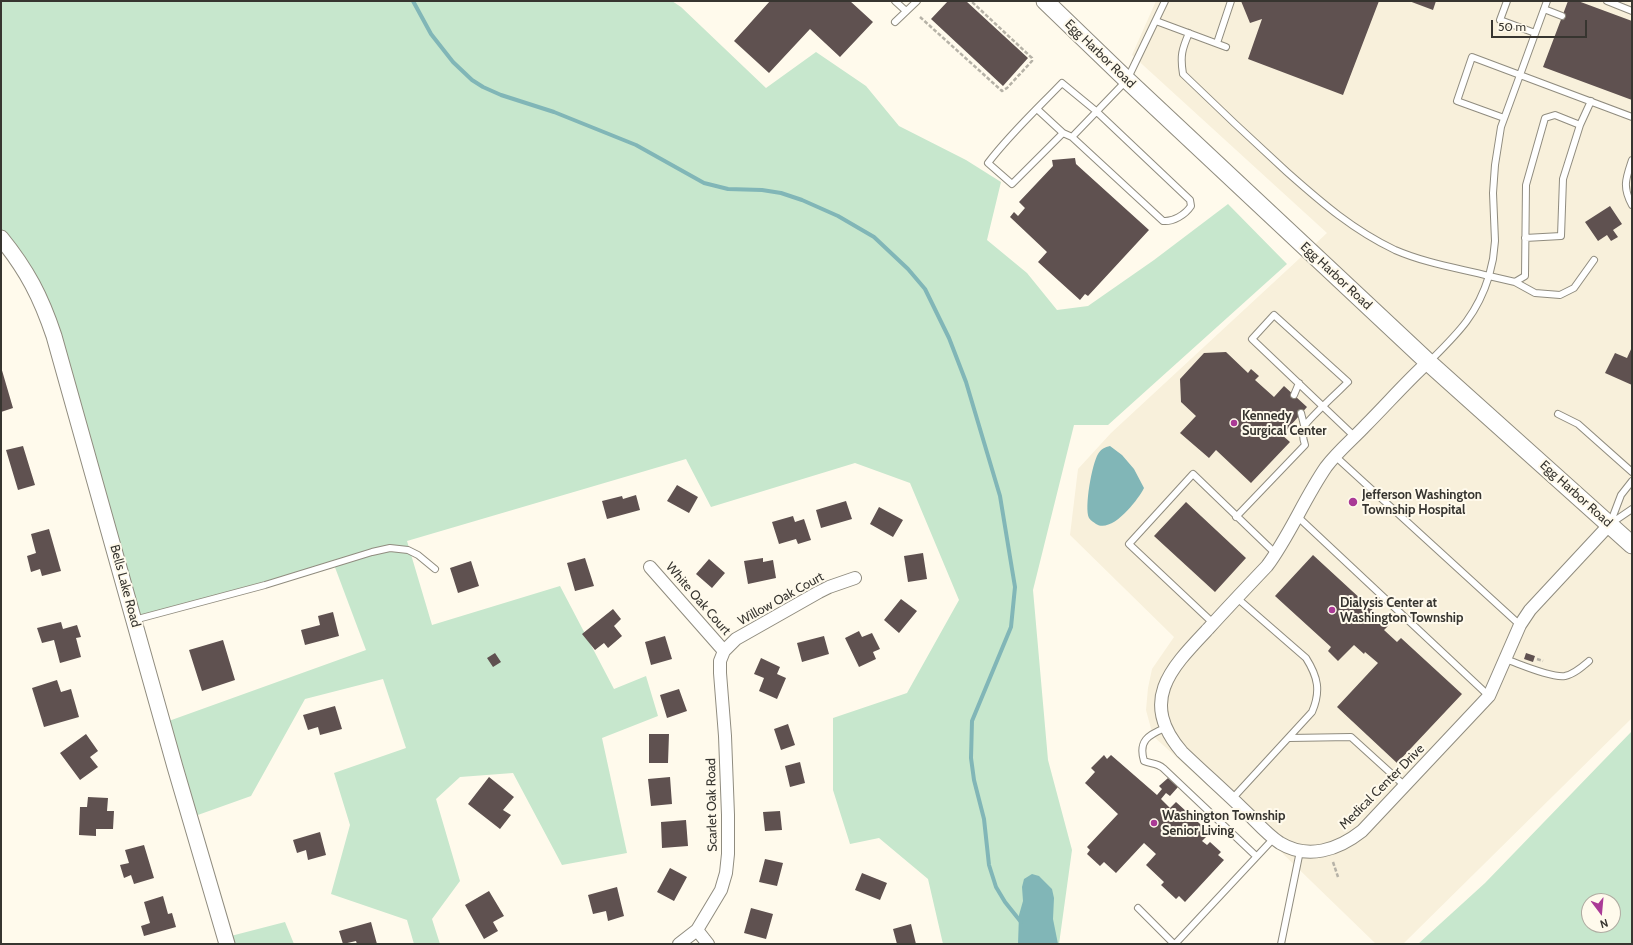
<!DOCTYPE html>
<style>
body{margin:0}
#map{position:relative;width:1633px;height:945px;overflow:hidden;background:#fffaec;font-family:Cabin,sans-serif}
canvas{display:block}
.frame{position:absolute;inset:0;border:2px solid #373530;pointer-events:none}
.north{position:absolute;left:1581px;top:893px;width:40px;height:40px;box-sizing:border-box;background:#fffaec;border:1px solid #afaba1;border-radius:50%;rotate:164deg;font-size:11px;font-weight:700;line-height:16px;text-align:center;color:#373530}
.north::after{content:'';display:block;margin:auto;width:14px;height:18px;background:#aa3a96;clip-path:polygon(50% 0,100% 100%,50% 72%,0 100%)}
.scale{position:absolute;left:1491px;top:20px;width:96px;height:18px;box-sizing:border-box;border:2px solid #373530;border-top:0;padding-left:5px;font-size:12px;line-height:14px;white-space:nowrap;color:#373530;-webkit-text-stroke:3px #fffaec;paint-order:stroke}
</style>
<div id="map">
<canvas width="1633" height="945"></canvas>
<div class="frame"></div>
<div class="north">N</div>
<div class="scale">50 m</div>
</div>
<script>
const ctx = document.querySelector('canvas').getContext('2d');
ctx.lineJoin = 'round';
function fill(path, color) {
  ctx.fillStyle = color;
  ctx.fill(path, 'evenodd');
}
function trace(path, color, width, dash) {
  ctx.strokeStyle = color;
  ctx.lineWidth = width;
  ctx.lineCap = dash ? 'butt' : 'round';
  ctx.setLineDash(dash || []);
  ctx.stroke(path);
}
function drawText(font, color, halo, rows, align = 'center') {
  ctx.font = font + ' Cabin,sans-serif';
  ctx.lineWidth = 4;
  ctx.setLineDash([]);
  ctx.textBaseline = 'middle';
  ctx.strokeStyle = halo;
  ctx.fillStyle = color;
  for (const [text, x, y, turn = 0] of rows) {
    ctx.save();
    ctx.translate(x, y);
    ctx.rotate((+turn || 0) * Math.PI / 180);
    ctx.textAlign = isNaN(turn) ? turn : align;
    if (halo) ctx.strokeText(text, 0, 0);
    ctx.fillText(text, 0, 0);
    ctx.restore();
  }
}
fill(new Path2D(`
 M1156 1H1632V718L1403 944H1376L1279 850 1153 736 1146 710 1148 688 1152 669 1174 637 1070 535 1078 469 1111 433 1327 233 1132 55Z`), '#f8f0db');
fill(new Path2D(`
 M1 1H672L681 7 766 88 816 52 866 86 899 126 966 160 1001 182 987 240 1027 273 1057 310 1088 306 1154 260 1228 204 1287 264 1108 425H1074L1033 590 1048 760 1072 850 1059 944H943L928 879 879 838 850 844 833 790V718L907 693 959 600 910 483 855 463 711 507 686 459 407 541 432 625 560 586 614 689 646 676 658 716 602 738 627 853 562 865 513 773 460 777 436 799 460 881 432 919 440 944H414L407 920 331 894 350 825 334 773 406 748 383 679 305 699 251 796 195 816 166 722 366 650 333 562 135 620 34 279 1 235Z
 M1632 731V944H1418L1485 883ZM1589 901H1613V925H1589Z
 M285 922 294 944H223L227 937Z`), '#c7e7cd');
fill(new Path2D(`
 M1110 446 1122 455 1134 469 1144 488C1138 500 1112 534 1096 524 1094 522 1091 521 1089 518 1084 508 1092 464 1098 454 1101 449 1105 447 1110 446Z
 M1032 874 1039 876 1052 889 1054 898 1053 919 1058 944H1018L1019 915 1023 901 1022 887 1024 879Z`), '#81b6b7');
trace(new Path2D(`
 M413 1 431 34 453 62 472 80 483 87 501 95 554 112 636 145 704 183 728 189 762 190 781 193 802 200 838 216 874 237 908 269 925 289 949 338 966 382 1000 496 1012 569 1015 587 1011 627 972 721 971 758 974 780 984 819 989 865 996 887 1005 902 1021 922`), '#81b6b7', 4);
fill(new Path2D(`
 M770 1H850L873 22 840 57 810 29 769 73 734 41Z
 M948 1H966L1028 58 1003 86 931 19Z
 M1241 1H1379L1343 95 1248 59 1262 19 1250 23Z
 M1409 1H1436L1433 10Z
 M1568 1H1578L1632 21V100L1543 67Z
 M1075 158 1076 164 1149 230 1088 296 1085 294 1080 300 1038 262 1047 252 1010 217 1014 212 1018 216 1025 208 1019 202 1053 166 1052 160Z
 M1610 206 1622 224 1613 230 1618 237 1611 241 1607 235 1598 241 1585 222Z
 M1632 347V385L1605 373 1615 353 1627 358Z
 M1226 352 1248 373 1251 369 1259 376 1255 380 1274 397 1284 386 1307 407 1282 435 1290 442 1251 483 1216 450 1209 458 1180 433 1196 416 1181 402 1180 379 1204 353Z
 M1 367 13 408 1 412Z
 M23 446 35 485 18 490 6 450Z
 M677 485 698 497 689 513 667 501Z
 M636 495 640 510 607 519 602 501 622 496 623 499Z
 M846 501 852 519 821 528 816 510Z
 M1186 502 1246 558 1215 592 1154 536Z
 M879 507 903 520 893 537 870 524Z
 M793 516 795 522 804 519 811 540 798 544 796 539 779 544 772 522Z
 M49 529 61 571 42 576 40 569 31 572 27 556 36 553 31 534Z
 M923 553 927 579 908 582 904 556Z
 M1313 555 1389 625 1384 630 1397 642 1401 638 1462 694 1397 763 1337 707 1378 663 1365 652 1364 654 1354 645 1338 661 1328 651 1331 647 1275 596Z
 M585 558 594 586 575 591 567 563Z
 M763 558V562L773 560 776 578 748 584 744 561Z
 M709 559 725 573 712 588 696 574Z
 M471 561 479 586 458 593 450 568Z
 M901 599 917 611 899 633 884 620Z
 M613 609 621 619 614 626 622 636 608 648 604 643 595 650 582 634Z
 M333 612 339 636 305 645 301 630 320 625 318 616Z
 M61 622 63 629 77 625 81 637 76 638 81 657 60 663 54 640 42 643 37 628Z
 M859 631 862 637 872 633 880 649 873 652 876 659 859 667 845 638Z
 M665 636 672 659 651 665 645 642Z
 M824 636 829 654 802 662 797 643Z
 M223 640 235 680 202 691 189 650Z
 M495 653 501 662 493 667 487 658Z
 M1526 653 1535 656 1533 662 1524 659Z
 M761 658 780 667 777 674 786 678 777 699 759 691 764 678 754 674Z
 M57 680 61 692 71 689 79 717 44 727 32 688Z
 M679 689 687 711 667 718 660 695Z
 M335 706 342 729 320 735 318 727 308 730 303 715Z
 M788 724 795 745 781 750 774 729Z
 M86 734 98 751 90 757 98 767 80 780 60 753Z
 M649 734H669L668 763H649Z
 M1104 755 1107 759 1111 755 1157 795 1162 789 1159 786 1168 778 1178 787 1170 796 1166 793 1161 799 1170 808 1176 802 1210 833 1202 841 1207 845 1210 842 1221 852 1218 855 1224 860 1185 902 1179 896 1176 899 1161 885 1164 882 1146 865 1156 854 1144 843 1116 873 1104 862 1100 866 1087 854 1090 850 1087 847 1118 814 1085 783 1095 772 1091 768Z
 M800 762 805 783 790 787 785 766Z
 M489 777 514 797 503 810 511 815 500 829 468 804Z
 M670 777 672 804 651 806 648 779Z
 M88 797 108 798 107 811H114L113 829H96V836L79 835 80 807H87Z
 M780 811 782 830 765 831 763 812Z
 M686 820 688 846 662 848 661 822Z
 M320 832 326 855 308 860 306 850 297 853 293 840Z
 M144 845 154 878 134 884 131 875 124 878 120 865 129 863 125 850Z
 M765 859 783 863 777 886 759 882Z
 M670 868 687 877 674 901 657 892Z
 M862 873 887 883 880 900 855 890Z
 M617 887 624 916 608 921 606 911 593 914 588 895Z
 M489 891 504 916 493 922 498 931 484 939 465 905Z
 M163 896 168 914 172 913 176 927 144 936 141 926 150 923 144 902Z
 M751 908 773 914 766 939 744 933Z
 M371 922 377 944H357L356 941 343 944 339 931Z
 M911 924 916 944H897L893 929Z`), '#5f5150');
const service = new Path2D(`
 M895 1 906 11
 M1507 1 1500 20 1535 33
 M1547 1 1520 75 1632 117
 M1607 1 1632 11
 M1544 9 1562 16
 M1156 21 1226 47
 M895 22 917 1
 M1189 33C1182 49 1180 56 1183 74 1217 107 1252 140 1287 172 1322 203 1353 230 1395 250 1425 263 1457 268 1489 276 1477 315 1458 333 1430 361
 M1217 43 1231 1
 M1037 109 1063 133 1072 137 1163 221C1173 222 1185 215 1191 206L1190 200 1096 111 1062 83C1037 109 1010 134 988 163L1012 184 1063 133
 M1504 118 1457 101 1472 57 1520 75 1501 127 1495 165 1493 193 1495 241 1493 259 1489 276 1515 282 1525 276 1526 185 1545 118 1555 115 1580 125 1591 101
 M1072 137 1127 80 1165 1
 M1632 160C1626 178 1622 187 1632 205
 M1525 238 1561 236 1563 179 1580 125
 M1515 282 1535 293 1560 295 1574 288 1594 260
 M1294 395 1299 383
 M1301 413 1304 425
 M1558 414 1578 424 1632 472
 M1335 456 1520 625
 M1236 517 1305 445C1303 439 1302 433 1304 427 1306 421 1341 389 1348 382L1274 315 1252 339C1286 371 1320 404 1354 436
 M1298 517 1489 696
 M1610 524 1621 495 1632 481
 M1610 524 1632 509
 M134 620 265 585 372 552 390 548 408 550 418 555 435 569
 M1213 623 1129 544 1193 474 1276 554
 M1505 659C1520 664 1551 678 1565 676 1574 674 1582 667 1589 661
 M1165 728C1148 735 1138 741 1144 761 1151 764 1157 763 1163 768L1256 856
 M1289 738 1351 737 1405 786
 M1232 799 1312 712C1321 691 1318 677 1306 658L1237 598
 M1138 908 1174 944
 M1175 944 1274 838
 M1281 944 1300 851`);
const minor = new Path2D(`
 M1428 362C1406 382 1387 404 1366 425 1353 439 1338 451 1326 467 1304 499 1290 535 1267 566 1247 587 1227 608 1208 629 1171 668 1138 701 1182 752 1202 771 1222 789 1242 808 1254 819 1266 834 1280 843 1308 860 1338 850 1362 831L1489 696 1520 625 1530 610 1610 524
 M650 567 724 651
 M697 930 708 944
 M679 944 697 930 721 890 726 873 728 854V815L725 736 720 673V661L724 651 736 639 819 592 829 587 855 578`);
const tertiary = new Path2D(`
 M1 238C27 270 41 297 54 336L175 767 227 944`);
const secondary = new Path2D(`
 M1045 1 1127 80 1428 362 1632 545`);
trace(service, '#908c7f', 8);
trace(minor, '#908c7f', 14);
trace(tertiary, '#908c7f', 17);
trace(secondary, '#908c7f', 19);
trace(new Path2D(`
 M920 17 1002 91 1007 88 1032 61V58L971 1
 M1537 659 1543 661
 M1333 862 1338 877`), '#b6b2a7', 2.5, [4, 2]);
trace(service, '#fff', 6);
trace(minor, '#fff', 12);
trace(tertiary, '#fff', 15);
trace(secondary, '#fff', 17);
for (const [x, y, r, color] of [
 [1234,423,4,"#aa3a96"],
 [1353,502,5,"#aa3a96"],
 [1332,610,4,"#aa3a96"],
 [1154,823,4,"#aa3a96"]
]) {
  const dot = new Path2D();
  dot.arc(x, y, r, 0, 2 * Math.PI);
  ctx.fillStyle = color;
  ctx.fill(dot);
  trace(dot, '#fffaec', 1.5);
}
drawText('13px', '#373530', '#fffaec', [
 ["Egg Harbor Road",1100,54,44],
 ["Egg Harbor Road",1336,276,43],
 ["Egg Harbor Road",1576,494,42],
 ["Bells Lake Road",125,586,75],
 ["White Oak Court",698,599,49],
 ["Willow Oak Court",781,599,-29],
 ["Medical Center Drive",1382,787,-45],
 ["Scarlet Oak Road",712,805,-91]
]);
drawText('bold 13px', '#373530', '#fffaec', [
 ["Kennedy",1242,416],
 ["Surgical Center",1242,431],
 ["Jefferson Washington",1362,495],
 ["Township Hospital",1362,510],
 ["Dialysis Center at",1340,603],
 ["Washington Township",1340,618],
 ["Washington Township",1162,816],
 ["Senior Living",1162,831]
], 'left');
</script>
